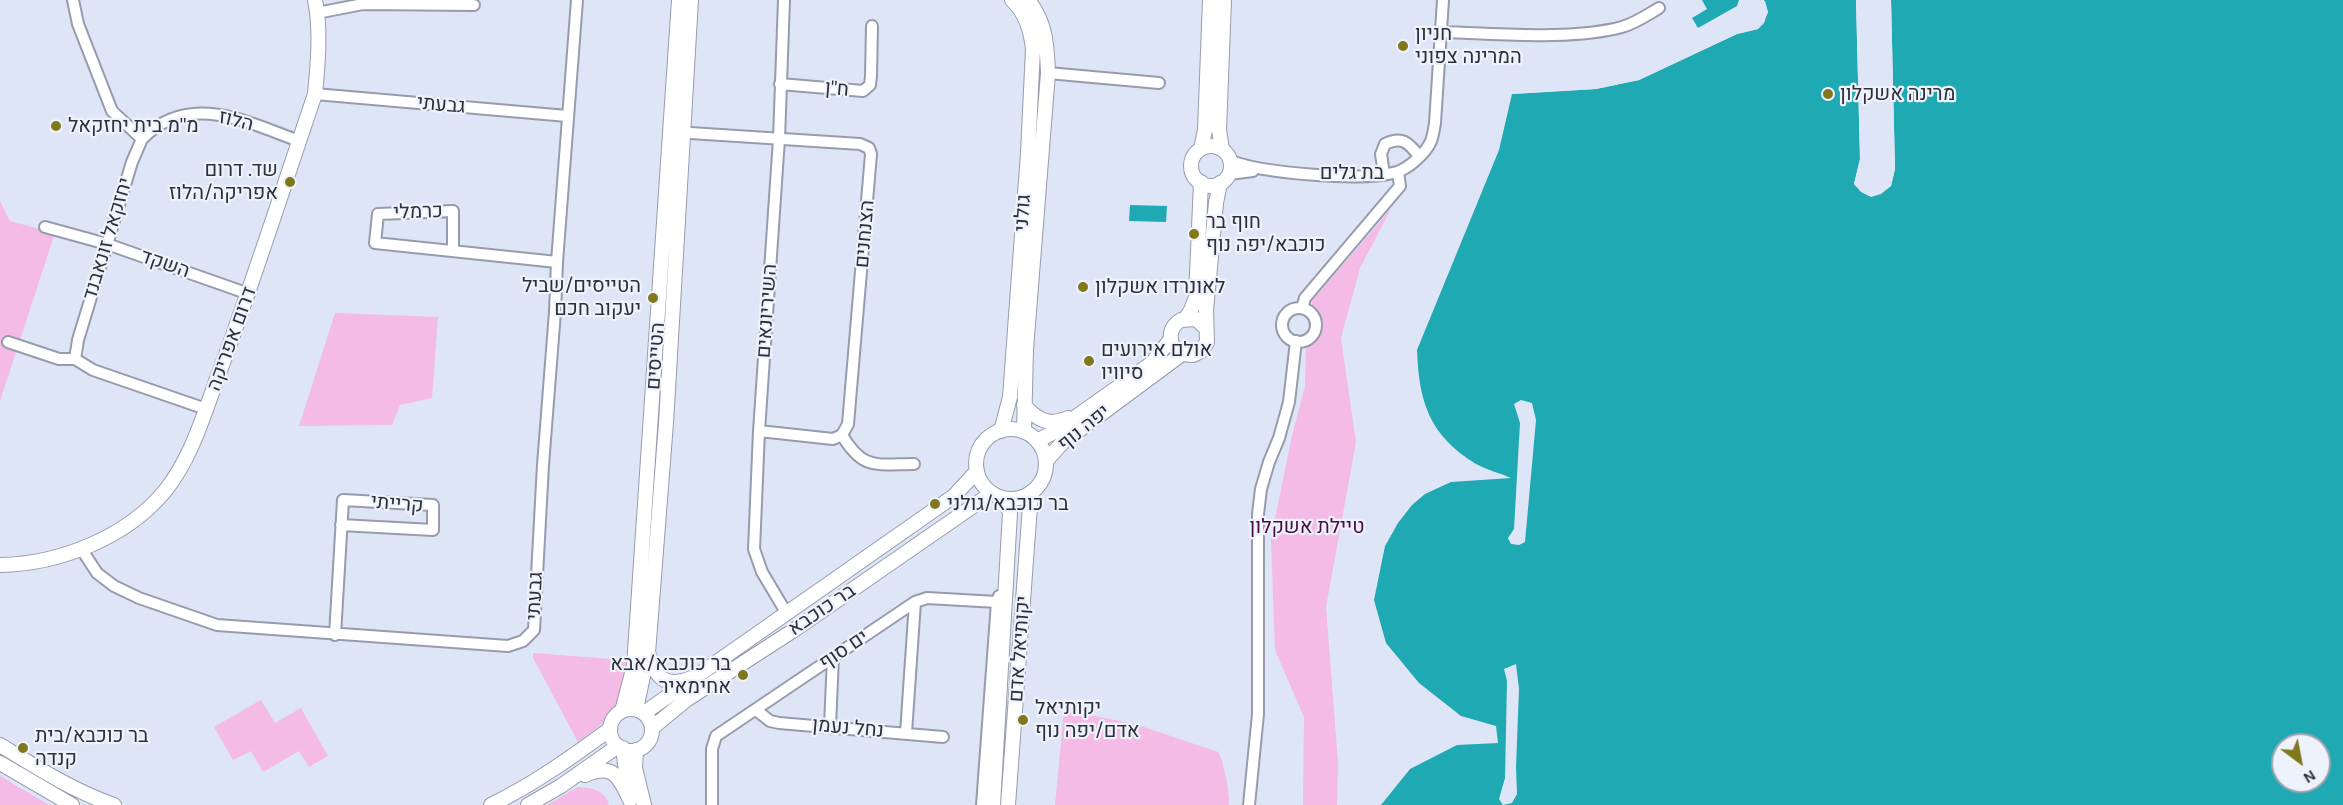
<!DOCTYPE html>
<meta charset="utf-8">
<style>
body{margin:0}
#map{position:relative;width:2343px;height:805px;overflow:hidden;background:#dee5f6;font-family:Karla,sans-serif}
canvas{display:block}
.north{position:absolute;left:2271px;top:733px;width:60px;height:60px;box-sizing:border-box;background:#eef2fd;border:2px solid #a1a4ae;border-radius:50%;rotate:148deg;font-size:16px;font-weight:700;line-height:24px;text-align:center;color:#2e3037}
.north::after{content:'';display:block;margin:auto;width:21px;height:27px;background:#81781c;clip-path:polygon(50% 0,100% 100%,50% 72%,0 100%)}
</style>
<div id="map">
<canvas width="2343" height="805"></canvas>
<div class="north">N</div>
</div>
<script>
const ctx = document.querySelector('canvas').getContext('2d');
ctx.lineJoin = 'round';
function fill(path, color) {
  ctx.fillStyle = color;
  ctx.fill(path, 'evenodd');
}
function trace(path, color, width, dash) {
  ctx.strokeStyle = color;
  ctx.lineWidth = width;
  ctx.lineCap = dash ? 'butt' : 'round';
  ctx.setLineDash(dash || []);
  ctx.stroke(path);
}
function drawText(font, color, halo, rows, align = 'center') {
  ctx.font = font + ' Karla,Heebo,sans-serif';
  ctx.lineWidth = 4.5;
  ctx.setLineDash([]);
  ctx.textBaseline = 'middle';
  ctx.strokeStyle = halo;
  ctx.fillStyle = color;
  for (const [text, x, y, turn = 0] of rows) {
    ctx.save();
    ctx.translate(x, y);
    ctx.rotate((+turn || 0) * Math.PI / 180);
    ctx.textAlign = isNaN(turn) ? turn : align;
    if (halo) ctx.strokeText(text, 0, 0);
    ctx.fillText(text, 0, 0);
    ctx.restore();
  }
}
fill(new Path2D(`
 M0 201 10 221 55 233 0 401Z
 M1391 209 1360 268 1341 338 1356 442 1326 607 1338 763 1337 805H1303L1304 717 1275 650 1271 538 1292 436 1305 386 1306 343C1324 331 1320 319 1311 302Z
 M335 313 438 317 432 398 400 405 392 425 299 426Z
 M533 653 625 660C625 667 627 677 625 684 620 711 599 728 578 742L533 658Z
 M261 700 275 723 301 708 328 756 309 767 299 751 263 772 251 751 233 760 214 727Z
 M1064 710 1135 724 1218 752C1224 762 1230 793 1229 805H1055Z
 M0 776 49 805H0Z
 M578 787C593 788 605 790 609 805H547Z`), '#f3bbe6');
fill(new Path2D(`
 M1702 0H1739L1737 6 1698 28 1692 18 1707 9Z
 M1764 0H1856L1860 159 1854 184 1871 197 1891 186 1895 169 1891 0H2343V805H1381L1410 769 1457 745 1498 743 1496 726 1461 716 1419 683 1386 643 1374 600 1385 546 1398 523 1412 505 1425 494 1451 482 1511 478C1500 473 1487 470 1476 464 1429 435 1419 402 1417 350L1499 150 1512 94 1596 89 1639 80 1737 34 1758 29 1768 12ZM2283 745H2319V781H2283Z
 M1130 205 1167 206 1166 222 1129 221Z`), '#1fa9b3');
fill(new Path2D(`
 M1761 0 1765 1 1768 12 1764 23 1758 29 1737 34 1639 80 1596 89 1512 94V91L1596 86 1638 77 1736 31 1756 26 1761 21 1765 12Z
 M1856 0H1859L1863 159 1857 183 1863 190 1871 194 1880 191 1888 184 1892 169 1888 0H1891L1895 169 1891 186 1881 194 1871 197 1861 192 1854 184 1860 159Z
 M1521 400 1532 403 1536 420 1525 542 1519 545 1511 544 1508 538 1514 529 1520 423 1514 404Z
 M1516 664 1519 689 1516 767 1517 794 1512 803 1503 805 1499 799 1505 778 1507 681 1504 669Z`), '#dee5f6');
const street = new Path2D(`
 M73 0 78 24 112 111 142 139 132 162 78 340 75 359 93 370 206 409
 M784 0 779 139 759 431 754 549 762 572 787 614
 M317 13 363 4 474 5
 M1441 32C1496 33 1569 41 1622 27 1636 23 1647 15 1659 8
 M1048 73 1159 83
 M780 84 863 91 870 85 871 76 872 26
 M315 94 567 116
 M675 132 860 144 869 148 871 154 848 424 842 435 833 439 759 431
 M142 139C189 91 247 122 299 141
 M1231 161C1263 173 1364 182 1397 172 1409 168 1426 153 1431 141 1433 136 1434 129 1435 123L1443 0
 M1229 174 1253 171
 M1384 174 1381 154 1385 144C1402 136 1408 142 1419 156
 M45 227 107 244 249 294
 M453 251V211L378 214 375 243 557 262
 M1302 308 1305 298 1400 186 1398 172
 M1282 325a17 17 0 1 1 34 0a17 17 0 1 1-34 0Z
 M8 342 59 359H75
 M842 435C863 471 877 464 914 464
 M82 550 97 573 114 586 139 598 217 625 508 646 523 641 534 630 543 465 555 312 557 262 577 0
 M335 635 343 500 433 505V530L341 525
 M756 710 770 721 779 723 943 737
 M830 726 833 657
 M906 733 915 602
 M712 805V749L716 736 915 602 927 598 997 602
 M982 805 997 602 999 596
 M1249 805 1258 714V514L1261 489 1269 462 1279 438 1289 402 1296 341`);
const secondary = new Path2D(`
 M1191 166a20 20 0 1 1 40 0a20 20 0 1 1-40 0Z
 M1201 149 1205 130 1210 0
 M1222 149 1219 130 1224 0
 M1186 318 1191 310 1196 297 1201 182
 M1206 328 1196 319 1181 320C1171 326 1169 334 1172 345L1182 354 1193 355 1201 351 1207 342 1206 310 1216 203 1220 183
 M1024 405C1038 421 1049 426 1068 418
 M976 464a35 35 0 1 1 70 0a35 35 0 1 1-70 0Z
 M1001 431 1010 397 1028 153 1033 49C1031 30 1026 13 1012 0
 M1024 432 1026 349 1048 73C1047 46 1046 22 1028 0
 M1037 441 1056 431 1152 363 1170 340
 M1046 461 1062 443 1182 354
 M0 565C59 564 126 538 165 491 193 456 205 410 221 368 255 277 284 185 315 94 318 63 321 30 315 0
 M649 655C655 677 666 689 691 678
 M636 709 648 653 666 423 691 0
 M610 730a21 21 0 1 1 42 0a21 21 0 1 1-42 0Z
 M622 711 634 666 679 0
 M644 713 954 496 977 471
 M652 728 686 700 797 628 992 493
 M0 745C36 767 73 791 114 805
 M623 748 628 788
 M636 750 635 768 644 805
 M0 763 72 805
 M585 775C613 763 619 776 630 800
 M491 805C534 784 572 757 610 729
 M528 805 561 786 618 746
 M993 805 1010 513 1006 503 1000 497
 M1008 805 1031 492`);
trace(street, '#969cac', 14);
trace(secondary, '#969cac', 16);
trace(street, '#fff', 10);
trace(secondary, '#fff', 14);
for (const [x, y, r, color] of [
 [1403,46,6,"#81781c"],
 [1828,94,6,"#81781c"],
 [56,126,6,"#81781c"],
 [290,182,6,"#81781c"],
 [1194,234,6,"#81781c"],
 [1083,287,6,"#81781c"],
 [653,298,6,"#81781c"],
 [1089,361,6,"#81781c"],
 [935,504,6,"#81781c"],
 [743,675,6,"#81781c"],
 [1023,720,6,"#81781c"],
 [23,748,6,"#81781c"]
]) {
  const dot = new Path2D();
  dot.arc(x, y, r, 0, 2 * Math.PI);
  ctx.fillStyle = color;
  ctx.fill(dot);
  trace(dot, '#eef2fd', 2);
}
drawText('20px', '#2e3037', '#eef2fd', [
 ["חניון",1415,34],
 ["המרינה צפוני",1415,57],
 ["מרינה אשקלון",1840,94],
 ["מ\"מ בית יחזקאל",68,126],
 ["שד. דרום",278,170,"right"],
 ["אפריקה/הלוז",278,193,"right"],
 ["חוף בר",1206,222],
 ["כוכבא/יפה נוף",1206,245],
 ["הטייסים/שביל",641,286,"right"],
 ["יעקוב חכם",641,309,"right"],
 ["לאונרדו אשקלון",1095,287],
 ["אולם אירועים",1101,350],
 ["סיוויו",1101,373],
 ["בר כוכבא/גולני",947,504],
 ["בר כוכבא/אבא",731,664,"right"],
 ["אחימאיר",731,687,"right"],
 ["יקותיאל",1035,708],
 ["אדם/יפה נוף",1035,731],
 ["בר כוכבא/בית",35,736],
 ["קנדה",35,759]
], 'left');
drawText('20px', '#2e3037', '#eef2fd', [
 ["ח\"ן",837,89,5],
 ["גבעתי",441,105,5],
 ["הלוז",236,121,14],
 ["בת גלים",1352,173],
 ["כרמלי",418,212,-2],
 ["גולני",1023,213,-86],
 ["הצנחנים",865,234,-85],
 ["יחזקאל זונאבנד",108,239,-73],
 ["השקד",165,264,19],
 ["השיריונאים",767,311,-86],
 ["דרום אפריקה",232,339,-70],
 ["הטייסים",656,356,-86],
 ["יפה נוף",1084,428,-39],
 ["קרייתי",397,504,5],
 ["גבעתי",535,596,-87],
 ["בר כוכבא",822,610,-34],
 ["יקותיאל אדם",1020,649,-86],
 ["ים סוף",844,650,-34],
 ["נחל נעמן",848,728,5]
]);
drawText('20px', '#490b40', '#eef2fd', [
 ["טיילת אשקלון",1307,527]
]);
</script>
